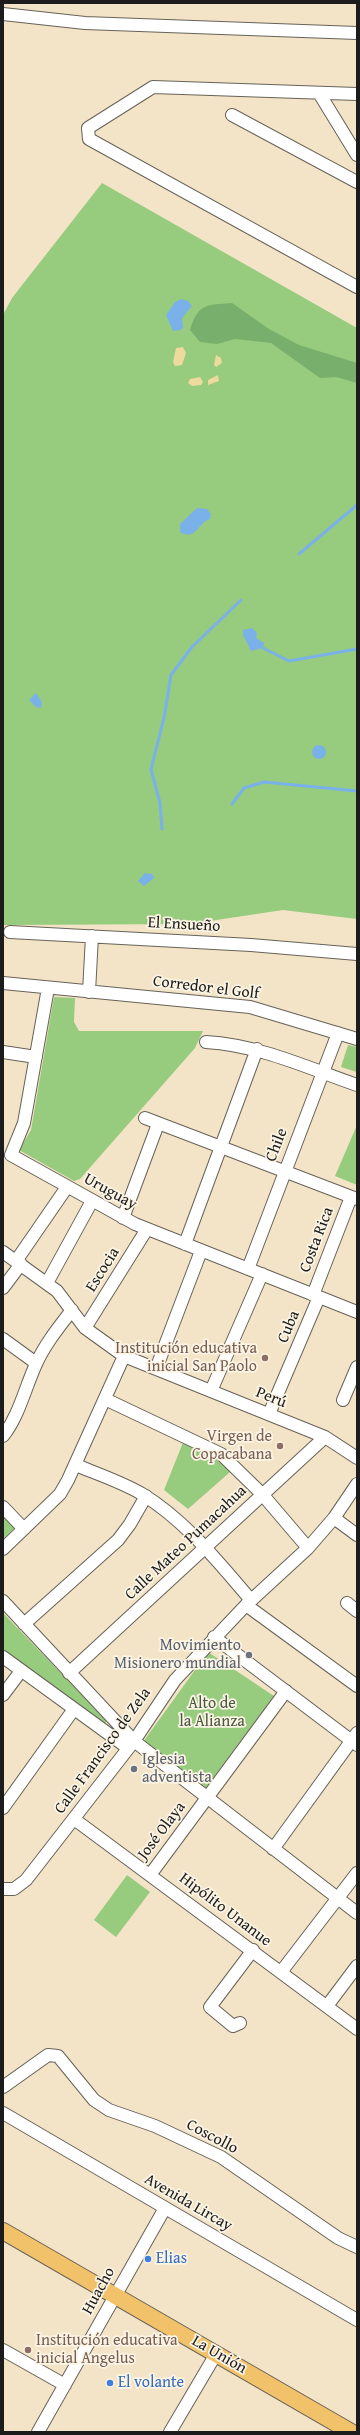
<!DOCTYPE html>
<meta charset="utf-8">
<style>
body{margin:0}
#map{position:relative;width:360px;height:2435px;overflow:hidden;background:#f3e4c7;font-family:"Gentium Book Plus",serif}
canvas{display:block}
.frame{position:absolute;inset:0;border:4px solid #1c1c1c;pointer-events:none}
</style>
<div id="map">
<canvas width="360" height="2435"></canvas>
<div class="frame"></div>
</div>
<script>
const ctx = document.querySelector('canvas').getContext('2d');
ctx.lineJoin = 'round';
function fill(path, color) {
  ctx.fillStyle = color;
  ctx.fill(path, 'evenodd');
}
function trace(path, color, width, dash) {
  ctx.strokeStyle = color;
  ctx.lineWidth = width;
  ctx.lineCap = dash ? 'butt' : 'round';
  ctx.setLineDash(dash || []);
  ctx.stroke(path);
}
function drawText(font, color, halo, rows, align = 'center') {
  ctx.font = font + ' "Gentium Book Plus",serif';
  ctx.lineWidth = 3.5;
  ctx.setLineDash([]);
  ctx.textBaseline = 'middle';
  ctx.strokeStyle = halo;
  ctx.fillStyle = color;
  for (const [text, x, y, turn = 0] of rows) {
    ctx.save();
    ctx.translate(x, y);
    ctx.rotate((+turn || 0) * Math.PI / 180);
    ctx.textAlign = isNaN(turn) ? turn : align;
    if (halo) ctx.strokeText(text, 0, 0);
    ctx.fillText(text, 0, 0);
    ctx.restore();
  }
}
fill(new Path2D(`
 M102 183 357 328V919L283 910 190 924 3 925V315L12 298Z
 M54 997 75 998 74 1022 79 1031H203L195 1048 80 1179 74 1181 19 1150 31 1130Z
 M348 1045 357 1047V1072L341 1067Z
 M357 1125V1185L335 1176Z
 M184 1440 208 1451 230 1472 188 1509 164 1490Z
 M3 1511 18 1525 3 1539Z
 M3 1613 107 1721 104 1725 3 1652Z
 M208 1652 274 1696 204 1790 143 1742Z
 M127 1875 150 1892 116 1937 94 1920Z`), '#97cb7d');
fill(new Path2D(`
 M232 303 269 329 299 345 357 363V383L336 377 320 378 271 343 235 339 217 344 200 342 190 330C198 303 207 305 232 303Z`), '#79af6c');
fill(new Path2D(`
 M183 347 186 353 182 365 175 366 173 362 176 348Z
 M216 355 221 358 222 363 216 367 214 365Z
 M218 375 219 381 208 385V380Z
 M200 377 203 382 201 385 192 386 188 383 190 379Z`), '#eeda9e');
fill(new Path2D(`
 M181 299 188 301 192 306 182 318 183 328 181 330 173 331 166 315 175 302Z
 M197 508 207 509 211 514 210 519C196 524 197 541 180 532V524Z
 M252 628 257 633 256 638 264 643 263 648 251 651 243 635V630Z
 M36 693 42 702 41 708 36 707 29 700Z
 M312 752a7 7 0 1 1 14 0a7 7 0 1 1-14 0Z
 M145 873 152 874 154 878 144 886 138 881Z`), '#7ab1e9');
trace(new Path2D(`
 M299 554 357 505
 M263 648 289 661 357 649
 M232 804 244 788 264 782 357 791
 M162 829 160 803 151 769 164 718 171 675 192 647 241 600`), '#7ab1e9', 3);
const minor = new Path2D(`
 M3 14 85 23 357 33
 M319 93 357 155
 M357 94 153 87 88 128 89 139 357 287
 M232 115 357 182
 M10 932 251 945 357 954
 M3 983 250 1007 357 1039
 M48 988 24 1123 11 1155 135 1224 357 1312
 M89 992 92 936
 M206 1042C259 1045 308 1068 357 1085
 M3 1052 36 1057
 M145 1118 357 1199
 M123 1218 158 1124
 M185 1244 257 1049
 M3 1252 57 1291 85 1328 124 1356 325 1437 357 1458
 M16 1261 67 1187
 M248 1269 338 1033
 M47 1283 92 1201
 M3 1288 21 1264
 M313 1295 351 1197
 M85 1328 147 1229
 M3 1339 36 1363
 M156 1369 201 1251
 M211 1391 262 1274
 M105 1399 221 1454 262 1494 308 1548
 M343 1400 357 1367
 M269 1414 319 1297
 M3 1436C19 1416 25 1388 36 1364 45 1344 59 1327 72 1310
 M76 1465C97 1474 122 1482 142 1494 186 1521 218 1562 251 1600
 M3 1507 24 1529
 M334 1518 357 1535
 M3 1549 60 1494 68 1480 124 1356
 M3 1601 134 1741 357 1913
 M347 1603 357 1611
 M246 1605 357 1686
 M24 1624 118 1540 130 1524 146 1496
 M214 1637 357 1745
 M3 1657 128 1748
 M69 1673 325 1437
 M3 1695 21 1671
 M3 1808 74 1709
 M74 1819 357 2029
 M273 1849 357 1733
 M150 1875 286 1691
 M3 1889H14L26 1880 134 1741 175 1680 246 1605 308 1548 334 1518 357 1484
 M281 1972 357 1873
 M327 2006 357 1966
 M240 2023 233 2026 210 2007 253 1950
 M3 2087 48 2055 58 2056 94 2100 109 2110 155 2126 221 2157 338 2238 357 2247
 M3 2113 357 2320
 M3 2350 65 2385
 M38 2432 165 2208
 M170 2432 216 2354`);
const major = new Path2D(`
 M3 2231 351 2432`);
trace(minor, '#676258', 14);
trace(major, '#676258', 18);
trace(minor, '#fff', 12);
trace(major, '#f2c26a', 16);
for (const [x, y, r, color] of [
 [265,1358,4,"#8d6e63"],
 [280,1446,4,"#8d6e63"],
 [249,1655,4,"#6b7280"],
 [134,1769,4,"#6b7280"],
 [148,2259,4,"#3f7fe0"],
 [28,2350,4,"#8d6e63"],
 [110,2383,4,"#3f7fe0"]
]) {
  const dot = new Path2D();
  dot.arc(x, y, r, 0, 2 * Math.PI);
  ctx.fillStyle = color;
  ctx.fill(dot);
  trace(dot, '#fcf5e5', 1.5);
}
drawText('16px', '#1c1c1c', '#fcf5e5', [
 ["El Ensueño",184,925,3],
 ["Corredor el Golf",206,988,7],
 ["Chile",277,1145,-69],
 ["Uruguay",110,1192,29],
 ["Costa Rica",317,1240,-69],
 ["Escocia",103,1270,-58],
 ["Cuba",289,1327,-67],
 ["Perú",271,1398,22],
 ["Calle Mateo Pumacahua",186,1543,-43],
 ["Calle Francisco de Zela",103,1751,-54],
 ["José Olaya",162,1831,-53],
 ["Hipólito Unanue",225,1910,37],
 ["Coscollo",212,2137,28],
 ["Avenida Lircay",188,2203,30],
 ["Huacho",99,2291,-61],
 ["La Unión",219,2355,30]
]);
drawText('16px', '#785e54', '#fcf5e5', [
 ["Institución educativa",257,1349],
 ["inicial San Paolo",257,1367],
 ["Virgen de",272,1437],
 ["Copacabana",272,1455],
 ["Institución educativa",36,2341,"left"],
 ["inicial Angelus",36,2359,"left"]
], 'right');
drawText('16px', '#5b616d', '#fcf5e5', [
 ["Movimiento",241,1646],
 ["Misionero mundial",241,1664],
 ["Iglesia",142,1760,"left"],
 ["adventista",142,1778,"left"]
], 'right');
drawText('16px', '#47593e', '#fcf5e5', [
 ["Alto de",212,1704],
 ["la Alianza",212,1722]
]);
drawText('16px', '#366cbe', '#fcf5e5', [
 ["Elias",156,2259],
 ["El volante",118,2383]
], 'left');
</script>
